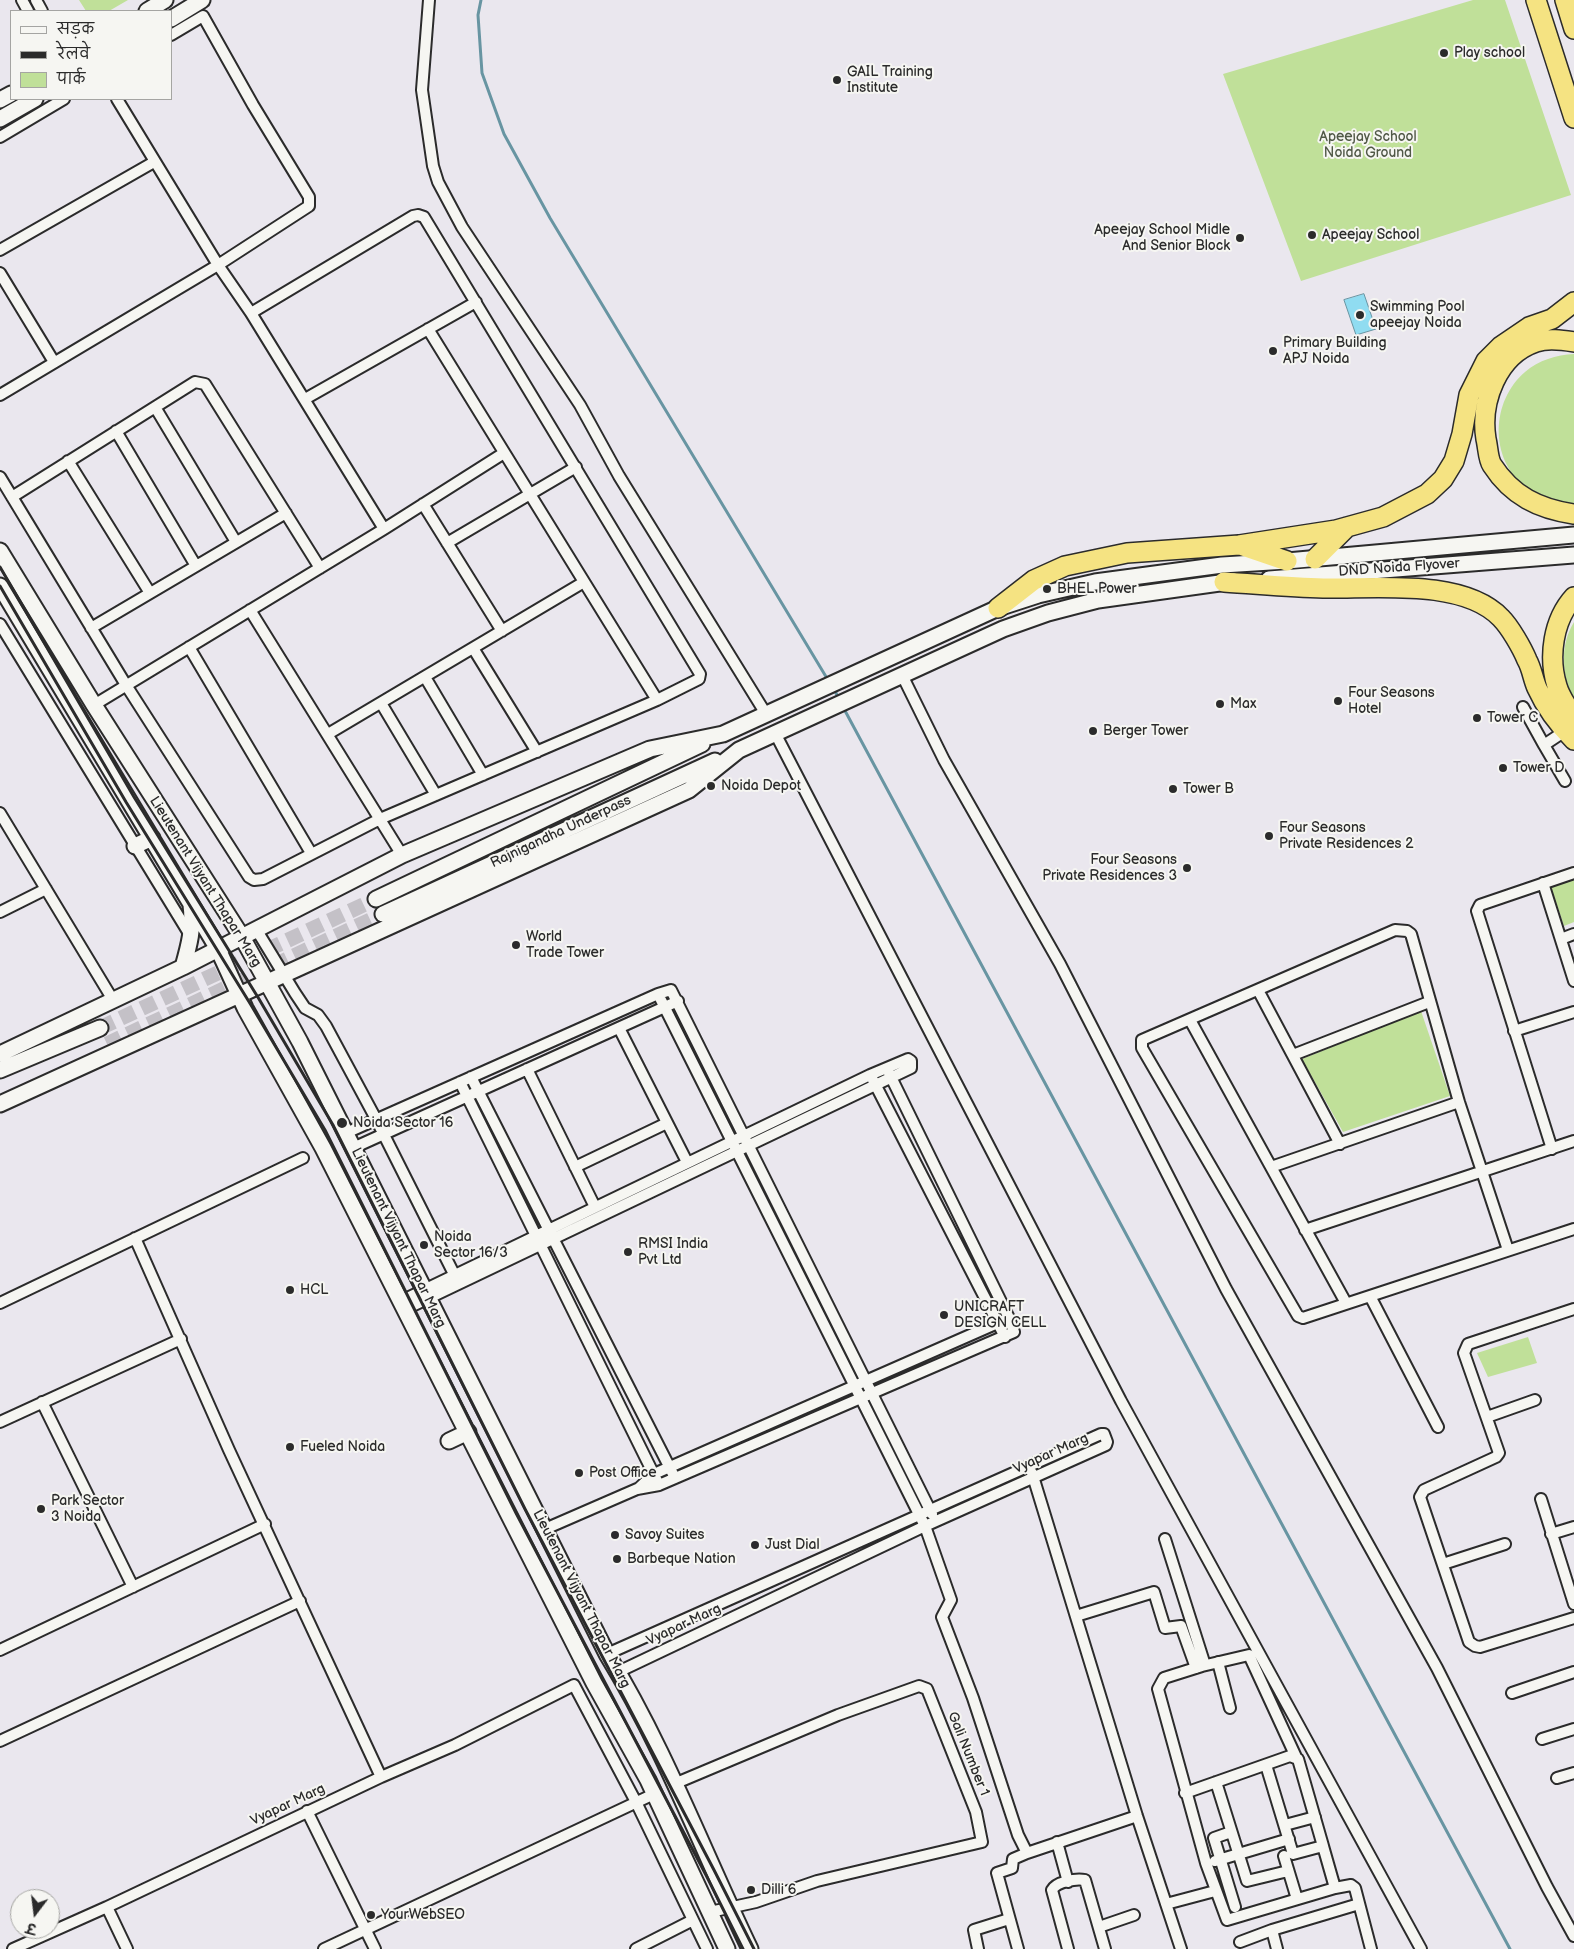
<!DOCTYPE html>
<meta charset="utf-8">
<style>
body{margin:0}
#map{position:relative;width:1574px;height:1949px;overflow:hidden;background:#eae7ee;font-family:"Balsamiq Sans","Playpen Sans Deva",sans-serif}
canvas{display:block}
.legend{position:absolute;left:10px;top:10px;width:162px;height:90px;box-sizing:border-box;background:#f6f6f2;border:1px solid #a5a5a2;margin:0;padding:6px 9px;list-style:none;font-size:15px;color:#2b2b2b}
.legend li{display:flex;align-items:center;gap:10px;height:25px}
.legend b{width:25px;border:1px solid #a5a5a2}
.north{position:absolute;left:10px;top:1889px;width:50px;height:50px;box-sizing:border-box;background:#f6f6f2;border:1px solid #a5a5a2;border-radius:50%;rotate:195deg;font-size:14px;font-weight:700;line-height:20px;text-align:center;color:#2b2b2b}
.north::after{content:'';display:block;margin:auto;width:18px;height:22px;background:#2b2b2b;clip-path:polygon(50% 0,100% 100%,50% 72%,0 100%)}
</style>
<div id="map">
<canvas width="1574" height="1949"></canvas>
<ul class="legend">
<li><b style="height:6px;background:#f6f6f2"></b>सड़क</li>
<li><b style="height:6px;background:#2b2b2b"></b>रेलवे</li>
<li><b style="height:14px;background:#c0e099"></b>पार्क</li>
</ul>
<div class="north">उ</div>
</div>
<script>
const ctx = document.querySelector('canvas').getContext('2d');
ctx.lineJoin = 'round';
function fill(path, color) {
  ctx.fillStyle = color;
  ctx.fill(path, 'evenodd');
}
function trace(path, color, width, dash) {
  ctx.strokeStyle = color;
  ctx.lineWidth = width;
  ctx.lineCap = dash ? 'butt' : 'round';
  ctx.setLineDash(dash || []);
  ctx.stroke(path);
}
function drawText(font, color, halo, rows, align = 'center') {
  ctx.font = font + ' "Balsamiq Sans",sans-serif';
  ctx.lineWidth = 4;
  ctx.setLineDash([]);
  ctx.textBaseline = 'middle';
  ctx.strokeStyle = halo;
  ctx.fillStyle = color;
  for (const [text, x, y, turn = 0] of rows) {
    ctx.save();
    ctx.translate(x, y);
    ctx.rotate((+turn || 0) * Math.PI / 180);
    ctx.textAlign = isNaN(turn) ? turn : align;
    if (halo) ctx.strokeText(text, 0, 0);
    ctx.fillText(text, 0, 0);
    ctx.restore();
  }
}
fill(new Path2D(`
 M79 0H128L109 11H86Z
 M1473 0H1505L1571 195 1301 281 1223 74Z
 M1574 354V505C1556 501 1539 499 1525 487 1489 458 1491 401 1525 372 1539 360 1556 355 1574 354Z
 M1574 622V700C1562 675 1559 647 1574 622Z
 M1574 879V922L1564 926 1551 887Z
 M1421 1011 1450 1096 1343 1132 1302 1059Z
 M1528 1337 1537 1363 1488 1377 1477 1353Z`), '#c0e099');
const water = new Path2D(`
 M1364 294 1376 329 1356 335 1344 300Z`);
fill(water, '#90dcf1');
trace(water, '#6895a2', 1);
trace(new Path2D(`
 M481 0 478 15 482 73 504 134 550 218 828 680
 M833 687 839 699
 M843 707 1510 1949`), '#6895a2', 3);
trace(new Path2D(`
 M100 1028 376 899
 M107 1044 383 914`), '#c4c1c7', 15, [15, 8]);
const street = new Path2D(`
 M22 0 28 11
 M36 0 42 11
 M429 0 422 90 433 166 438 182 462 227 580 405 619 476 766 714
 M117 99 218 265 251 313 384 529
 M0 137 64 99
 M0 250 154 162
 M0 273 54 362
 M428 329 657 700
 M0 395 218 265 309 206V197L253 105 203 16 171 35
 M305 399 476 302
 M155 407 236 542
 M116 431 196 566
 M68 461 150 593
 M0 477 126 685 249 877 254 880 263 879 380 819 657 700 699 679 700 674 424 217 418 215 413 216 251 313
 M12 497 195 382 205 384 320 568
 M423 504 502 631
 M447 543 576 467
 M250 610 402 855
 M0 624 190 935
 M91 628 286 513
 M189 647 311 853
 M473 648 537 752
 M902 675 944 760 1060 964 1226 1289 1437 1668 1547 1887 1574 1936
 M425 677 483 775
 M381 703 436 795
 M94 705 384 529 504 453
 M1523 707 1544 745 1565 731
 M775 733 1121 1401 1421 1949
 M328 734 584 582
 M1544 745 1565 781
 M0 813 113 1000
 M1543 883 1574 981
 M0 912 46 889
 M256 929 295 993 305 1008 318 1015 326 1026 376 1119 457 1280
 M1561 939 1574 934
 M1258 990 1340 1144
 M658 994 925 1526 951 1600 942 1617 973 1698 1018 1835 1027 1853 1137 1816
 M1190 1020 1346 1303
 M619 1028 687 1162
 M1514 1031 1574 1012
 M1293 1055 1429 1002
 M527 1069 595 1207
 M471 1077 675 1478
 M873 1080 1005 1337
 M460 1082 659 1485
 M346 1133 658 994 671 990 932 1514
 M353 1148 678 1001
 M1552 1149 1477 911 1480 905 1574 873
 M575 1167 667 1123
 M1271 1167 1459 1102
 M1305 1230 1574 1141
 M135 1238 229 1450 381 1777
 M1508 1250 1459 1102 1411 934 1407 931 1395 930 1142 1040V1048L1298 1316 1303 1318 1574 1229
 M1370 1296 1438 1427
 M401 1301 870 1075 908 1059 911 1061V1068L406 1309
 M0 1303 303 1158
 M1574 1309 1468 1344 1464 1353 1499 1453 1496 1457 1424 1490 1420 1497 1469 1642 1475 1646 1480 1647 1574 1618
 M42 1402 133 1587
 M1487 1417 1535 1400
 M0 1422 181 1339
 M1032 1473 1137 1816 1181 1949
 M638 1489 654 1474 1009 1318
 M1541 1499 1574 1604
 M545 1529 637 1489 659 1485 1014 1332 1009 1318 889 1073
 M1551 1534 1574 1527
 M1165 1539 1204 1662 1202 1666 1164 1678 1158 1689 1206 1863 1227 1920 1335 1888 1351 1885 1355 1888 1371 1949
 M1443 1564 1505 1544
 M1076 1616 1154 1592 1165 1628 1181 1626 1196 1668
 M0 1650 265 1524
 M607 1654 1101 1434H1104L1107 1442 1106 1445 925 1526 618 1672
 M1218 1662 1230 1708
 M1202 1666 1249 1655 1296 1757
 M1512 1693 1574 1672
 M1542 1739 1574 1729
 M0 1741 300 1601
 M1266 1765 1293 1854 1323 1846 1335 1888
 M1557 1778 1574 1773
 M1216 1782 1247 1881 1288 1871
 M674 1784 838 1715 919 1686 927 1689 976 1812 982 1842 817 1881 756 1902 710 1912
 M1185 1793 1290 1756 1298 1759 1323 1846
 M307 1811 375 1949
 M1285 1825 1315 1817
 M1231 1832 1214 1838 1235 1907
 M1057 1842 1068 1882
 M1284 1856 1297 1899
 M1215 1861 1289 1839
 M1166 1904 1215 1891
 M107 1907 127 1949
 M1099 1927 1134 1915
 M1272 1930 1277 1949
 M1240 1942 1272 1930 1359 1904
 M13 1949 107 1907 381 1777 455 1745 574 1685 636 1802 707 1949
 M324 1949 654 1794
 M636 1949 693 1920
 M978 1949 974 1930 1009 1919
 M1018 1949 997 1873 1012 1868 1013 1859 1027 1853
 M1068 1949 1052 1890C1056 1882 1076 1878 1085 1880L1105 1949`);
const secondary = new Path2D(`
 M147 11 165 0
 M171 19 202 0
 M0 100 11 94
 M0 119 35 99
 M0 551 94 705 242 937 300 1042 607 1654C664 1747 703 1851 750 1949
 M1269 579 1574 555
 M0 586 218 949 245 1008 323 1148 594 1683 648 1780 727 1949
 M135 846 152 838
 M376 899 702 744
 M383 914 715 761
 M183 967C189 946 194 927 191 905
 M0 1054 183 967 402 855 650 749 723 734 998 608 1038 595 1095 582 1222 565 1287 561 1574 535
 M0 1070 100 1028
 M0 1104 689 790 739 750 1003 629 1048 613 1098 600 1234 581
 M449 1441 468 1432`);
const highway = new Path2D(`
 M1536 0 1574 118
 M1565 0 1574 29
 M1574 342C1562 340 1548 338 1536 342 1497 355 1480 402 1486 439 1488 447 1488 459 1492 465 1512 496 1539 509 1574 514
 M1243 546 1287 561
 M1315 559 1347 527
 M1224 582C1257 584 1290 587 1323 588 1374 589 1463 578 1501 618 1510 627 1522 648 1527 660 1532 669 1533 679 1537 688 1546 708 1559 725 1574 740
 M1574 597C1553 620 1548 657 1557 686 1560 697 1568 708 1574 717
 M998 608 1034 580 1065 566 1127 553 1239 545 1336 530 1383 517 1427 494 1443 479 1454 461 1462 434 1469 395 1486 361 1501 346 1529 327 1552 319 1574 302`);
trace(street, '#2b2b2b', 14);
trace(secondary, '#2b2b2b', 19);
trace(highway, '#2b2b2b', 22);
trace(street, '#f6f6f2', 10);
trace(secondary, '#f6f6f2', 15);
trace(highway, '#f5e382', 19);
trace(new Path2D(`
 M0 567 134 797 259 999 333 1125 525 1509 714 1870 754 1949
 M0 586 126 802 251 1005 325 1130 516 1513 706 1875 743 1949`), '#2b2b2b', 3);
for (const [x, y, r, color] of [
 [1444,53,5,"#2b2b2b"],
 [837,80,5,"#2b2b2b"],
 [1312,235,5,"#2b2b2b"],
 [1240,238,5,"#2b2b2b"],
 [1360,315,5,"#2b2b2b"],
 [1273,351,5,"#2b2b2b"],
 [1047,589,5,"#2b2b2b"],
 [1338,701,5,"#2b2b2b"],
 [1220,704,5,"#2b2b2b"],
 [1477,718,5,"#2b2b2b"],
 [1093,731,5,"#2b2b2b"],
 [1503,768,5,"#2b2b2b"],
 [711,786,5,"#2b2b2b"],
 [1173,789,5,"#2b2b2b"],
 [1269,836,5,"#2b2b2b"],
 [1187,868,5,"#2b2b2b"],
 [516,945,5,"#2b2b2b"],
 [342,1123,6,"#2b2b2b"],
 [424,1245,5,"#2b2b2b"],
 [628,1252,5,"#2b2b2b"],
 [290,1290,5,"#2b2b2b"],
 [944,1315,5,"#2b2b2b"],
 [290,1447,5,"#2b2b2b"],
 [579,1473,5,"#2b2b2b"],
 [41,1509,5,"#2b2b2b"],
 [615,1535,5,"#2b2b2b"],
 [755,1545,5,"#2b2b2b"],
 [617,1559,5,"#2b2b2b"],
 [751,1890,5,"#2b2b2b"],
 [371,1915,5,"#2b2b2b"]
]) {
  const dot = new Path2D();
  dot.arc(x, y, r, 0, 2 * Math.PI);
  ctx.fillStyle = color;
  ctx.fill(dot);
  trace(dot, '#f6f6f2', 2);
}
drawText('14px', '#2b2b2b', '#f6f6f2', [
 ["Play school",1454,53],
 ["GAIL Training",847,72],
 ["Institute",847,88],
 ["Apeejay School Midle",1230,230,"right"],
 ["And Senior Block",1230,246,"right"],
 ["Apeejay School",1322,235],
 ["Swimming Pool",1370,307],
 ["apeejay Noida",1370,323],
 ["Primary Building",1283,343],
 ["APJ Noida",1283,359],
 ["BHEL Power",1057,589],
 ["Four Seasons",1348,693],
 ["Hotel",1348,709],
 ["Max",1230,704],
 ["Tower C",1487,718],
 ["Berger Tower",1103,731],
 ["Tower D",1513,768],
 ["Noida Depot",721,786],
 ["Tower B",1183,789],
 ["Four Seasons",1279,828],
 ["Private Residences 2",1279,844],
 ["Four Seasons",1177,860,"right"],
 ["Private Residences 3",1177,876,"right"],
 ["World",526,937],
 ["Trade Tower",526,953],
 ["Noida Sector 16",353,1123],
 ["Noida",434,1237],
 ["Sector 16/3",434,1253],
 ["RMSI India",638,1244],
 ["Pvt Ltd",638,1260],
 ["HCL",300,1290],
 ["UNICRAFT",954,1307],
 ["DESIGN CELL",954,1323],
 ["Fueled Noida",300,1447],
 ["Post Office",589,1473],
 ["Park Sector",51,1501],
 ["3 Noida",51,1517],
 ["Savoy Suites",625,1535],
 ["Just Dial",765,1545],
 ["Barbeque Nation",627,1559],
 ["Dilli 6",761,1890],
 ["YourWebSEO",381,1915]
], 'left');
drawText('14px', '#505846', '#f6f6f2', [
 ["Apeejay School",1368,137],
 ["Noida Ground",1368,153]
]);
drawText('14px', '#2b2b2b', '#f6f6f2', [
 ["DND Noida Flyover",1399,568,-4],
 ["Rajnigandha Underpass",561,832,-25],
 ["Lieutenant Vijyant Thapar Marg",205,882,58],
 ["Lieutenant Vijyant Thapar Marg",398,1238,64],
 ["Vyapar Marg",1051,1454,-24],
 ["Lieutenant Vijyant Thapar Marg",581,1599,63],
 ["Vyapar Marg",684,1625,-25],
 ["Gali Number 1",968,1754,68],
 ["Vyapar Marg",288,1805,-25]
]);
</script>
